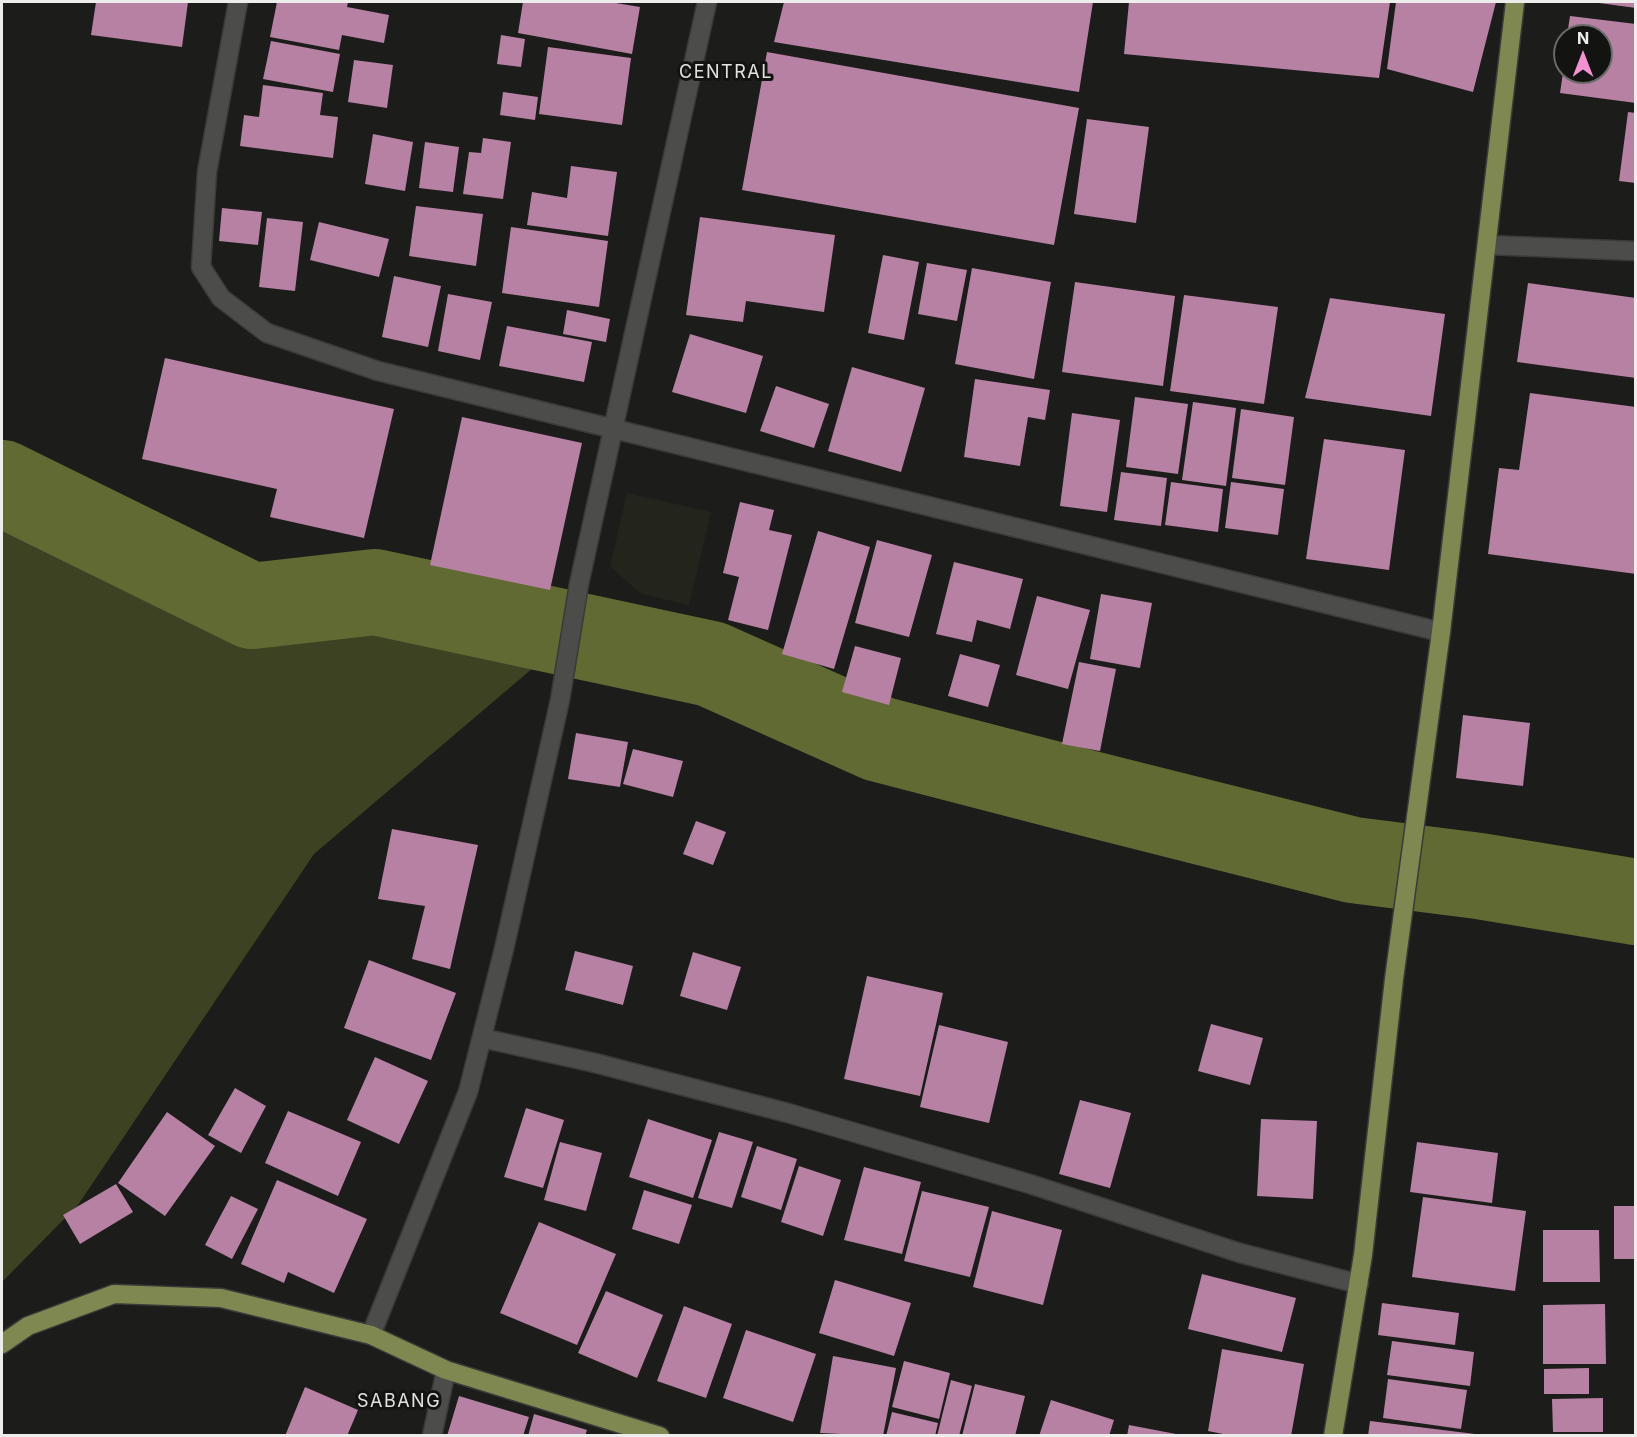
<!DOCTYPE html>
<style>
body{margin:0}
#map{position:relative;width:1637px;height:1437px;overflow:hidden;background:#1c1c1a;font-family:Inter,sans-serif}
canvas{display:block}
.frame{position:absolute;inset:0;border:3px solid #ededeb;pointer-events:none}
.north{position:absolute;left:1553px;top:24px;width:60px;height:60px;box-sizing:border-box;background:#131311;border:2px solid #6a6a68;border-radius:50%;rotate:0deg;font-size:16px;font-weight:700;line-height:24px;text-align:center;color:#ededeb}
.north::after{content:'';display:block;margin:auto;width:21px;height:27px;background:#f491d3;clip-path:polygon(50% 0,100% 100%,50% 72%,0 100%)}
</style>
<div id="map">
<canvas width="1637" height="1437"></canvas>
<div class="frame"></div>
<div class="north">N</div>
</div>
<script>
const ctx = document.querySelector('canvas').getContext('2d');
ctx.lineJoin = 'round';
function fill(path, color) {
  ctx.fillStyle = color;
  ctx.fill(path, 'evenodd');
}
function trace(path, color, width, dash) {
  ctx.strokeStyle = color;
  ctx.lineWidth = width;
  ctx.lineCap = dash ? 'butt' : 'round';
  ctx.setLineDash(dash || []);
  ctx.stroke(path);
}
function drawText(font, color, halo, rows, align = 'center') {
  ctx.font = font + ' Inter,sans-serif';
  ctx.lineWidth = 6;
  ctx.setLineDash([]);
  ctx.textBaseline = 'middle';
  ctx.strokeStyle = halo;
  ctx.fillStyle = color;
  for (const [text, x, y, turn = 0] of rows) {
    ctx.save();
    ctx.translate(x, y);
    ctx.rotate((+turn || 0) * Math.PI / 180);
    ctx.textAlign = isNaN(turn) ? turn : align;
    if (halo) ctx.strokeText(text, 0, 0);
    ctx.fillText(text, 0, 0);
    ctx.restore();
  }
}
fill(new Path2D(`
 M627 493 711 512 689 605 641 594 610 566Z`), '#23241c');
fill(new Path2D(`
 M2 504 250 631 378 612 553 651 314 854 78 1205 2 1282Z`), '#3d4222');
trace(new Path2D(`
 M2 483 252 606 375 592 711 664 879 739 1091 794 1353 860 1479 876 1636 902`), '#616a32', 86);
fill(new Path2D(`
 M96 2H188L182 47 91 35Z
 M277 2H348L347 7 389 15 384 43 342 35 339 50 270 37Z
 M523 2H610L640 7 632 54 518 33Z
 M784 2H1093L1079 92 774 42Z
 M1129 2H1390L1379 78 1124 54Z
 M1396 2H1496L1473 92 1387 69Z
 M1599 2H1636V8L1599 3Z
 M1570 16 1636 24V103L1560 93 1564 66 1565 72H1601V36H1567Z
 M501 35 525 39 521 67 497 64Z
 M271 41 340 54 333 92 263 79Z
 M548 47 631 58 622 125 539 114Z
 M767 52 1079 108 1054 245 742 190Z
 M354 60 393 65 387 108 348 102Z
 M263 85 323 93 320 115 338 117 333 158 240 146 244 115 259 117Z
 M503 92 538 97 535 120 500 115Z
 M1628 112 1636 113V183L1619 181Z
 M1087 119 1149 127 1136 223 1074 214Z
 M373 134 413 142 405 191 365 184Z
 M483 138 511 142 503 199 463 194 469 152 481 153Z
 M425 142 459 147 453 192 419 188Z
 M571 166 617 172 608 236 527 225 532 192 567 198Z
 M416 206 483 214 476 266 409 256Z
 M222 208 262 212 258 245 219 241Z
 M700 217 835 235 824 312 746 301 743 322 686 315Z
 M267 218 303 222 295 291 259 287Z
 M319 222 389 239 379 277 310 260Z
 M511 227 608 241 599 307 502 293Z
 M883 255 919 262 904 340 868 333Z
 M927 263 967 270 957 321 918 314Z
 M972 268 1051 282 1034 379 955 364Z
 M394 276 441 286 428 347 382 337Z
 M1075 282 1175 296 1163 386 1062 372Z
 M1528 283 1636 298V378L1517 362Z
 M448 294 492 302 480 360 438 351Z
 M1184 295 1278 307 1264 404 1170 391Z
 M1330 298 1445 314 1431 416 1305 398Z
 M567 310 610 319 606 342 563 334Z
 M507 326 592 342 584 382 499 366Z
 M690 334 763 356 746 413 672 392Z
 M165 358 394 409 364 538 270 517 277 489 142 459Z
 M852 367 925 388 901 472 828 451Z
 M975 379 1050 390 1045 420 1028 417 1020 466 964 457Z
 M776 386 829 404 814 448 760 431Z
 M1530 393 1636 407V574L1488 554 1499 468 1519 470Z
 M1135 397 1188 404 1178 474 1126 467Z
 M1193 402 1236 408 1226 486 1182 480Z
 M1241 409 1294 417 1285 485 1232 478Z
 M1072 413 1120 420 1107 512 1060 506Z
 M462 417 582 443 550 590 430 565Z
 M1324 439 1405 450 1389 570 1306 559Z
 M1121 472 1167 478 1161 526 1114 520Z
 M1171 482 1223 489 1218 532 1165 525Z
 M1231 482 1284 489 1278 535 1225 528Z
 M740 502 774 510 769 530 792 535 768 630 728 620 739 577 723 573Z
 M818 531 870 547 834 669 782 654Z
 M877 540 932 555 909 637 855 623Z
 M954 562 1023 579 1010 629 977 620 972 642 936 634Z
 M1101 594 1152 603 1140 668 1090 659Z
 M1037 596 1090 610 1068 689 1016 675Z
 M855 646 901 658 889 705 842 692Z
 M960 654 1000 665 988 707 948 696Z
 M1079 662 1116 669 1100 751 1062 744Z
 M1463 715 1530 723 1523 786 1456 778Z
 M576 733 628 742 620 787 568 779Z
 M633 749 683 761 673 797 623 784Z
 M696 821 726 832 713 865 683 854Z
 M392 829 478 845 450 969 412 959 425 906 378 899Z
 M575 951 633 966 623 1005 565 990Z
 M693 952 741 967 727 1010 680 996Z
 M369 960 456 993 431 1060 344 1028Z
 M867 976 943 993 920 1096 844 1079Z
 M1211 1024 1263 1038 1250 1085 1198 1071Z
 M939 1025 1008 1042 989 1123 920 1107Z
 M375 1057 428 1081 399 1144 347 1120Z
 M235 1088 266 1106 241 1153 208 1135Z
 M1080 1100 1131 1113 1110 1188 1059 1174Z
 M526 1108 564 1120 543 1188 504 1177Z
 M288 1111 361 1142 338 1196 265 1163Z
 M167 1112 215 1146 165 1216 118 1183Z
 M648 1119 712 1140 693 1198 629 1177Z
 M1261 1119 1317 1121 1313 1199 1257 1196Z
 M719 1132 753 1142 732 1208 698 1198Z
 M560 1142 602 1153 586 1211 544 1200Z
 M1417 1142 1498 1153 1492 1203 1410 1192Z
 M757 1146 797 1159 781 1210 741 1197Z
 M799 1166 841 1180 823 1236 781 1222Z
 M864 1167 921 1182 902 1254 844 1240Z
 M277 1180 367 1219 334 1293 288 1272 284 1283 241 1264Z
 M116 1184 133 1212 80 1244 63 1215Z
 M644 1190 692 1205 679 1244 632 1229Z
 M922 1191 989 1207 970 1277 904 1261Z
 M231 1196 258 1209 232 1259 205 1245Z
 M1423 1197 1526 1211 1515 1291 1412 1277Z
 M1614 1206H1636V1259H1614Z
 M992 1211 1062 1230 1043 1305 973 1287Z
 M539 1222 616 1254 577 1345 500 1313Z
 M1543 1230H1599L1600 1282H1543Z
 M1202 1274 1296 1298 1282 1352 1188 1329Z
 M835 1280 911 1303 894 1356 819 1333Z
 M606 1291 663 1315 637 1378 578 1353Z
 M1382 1303 1459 1313 1455 1345 1378 1335Z
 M1605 1304 1606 1364H1543V1305Z
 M684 1306 732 1324 706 1398 657 1381Z
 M746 1330 816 1354 793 1422 723 1398Z
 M1392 1341 1474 1352 1470 1386 1387 1375Z
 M1222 1349 1304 1364 1291 1436H1233L1208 1431Z
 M833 1356 896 1368 883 1436 820 1433Z
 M904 1361 950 1373 939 1419 892 1407Z
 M1589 1368V1394H1544V1369Z
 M1388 1379 1467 1390 1461 1429 1383 1418Z
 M951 1380 972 1386 959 1436H937Z
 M975 1384 1025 1396 1015 1436H962Z
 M305 1387 358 1410 347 1436H285Z
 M459 1396 529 1417 523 1436H447Z
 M1603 1398V1432H1553L1552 1399Z
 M1051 1400 1114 1420 1109 1436H1039Z
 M892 1412 938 1423 935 1436H886Z
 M534 1414 587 1430 585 1436H528Z
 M1370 1421 1475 1434 1474 1436H1368Z
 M1129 1425 1176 1434V1436H1127Z`), '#b781a4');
const minor = new Path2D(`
 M238 2 207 172 201 267 221 298 267 333 378 371 1441 632
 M1487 245 1636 251
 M482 1038 595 1063 788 1113 1030 1184 1240 1253 1359 1284
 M371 1335 468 1092 504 949 560 700 579 584 707 2
 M432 1436 446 1370`);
const major = new Path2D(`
 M2 1344 28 1326 114 1294 221 1298 371 1335 446 1370 660 1436
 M1333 1436 1363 1255 1394 979 1441 632 1515 2`);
trace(minor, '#3a3a38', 21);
trace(major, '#3a3a38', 21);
trace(minor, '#4c4d4a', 18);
trace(major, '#808851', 18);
ctx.letterSpacing = '1.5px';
drawText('18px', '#e2e3df', '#131311', [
 ["CENTRAL",726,73],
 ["SABANG",399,1402]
]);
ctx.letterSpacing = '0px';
</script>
